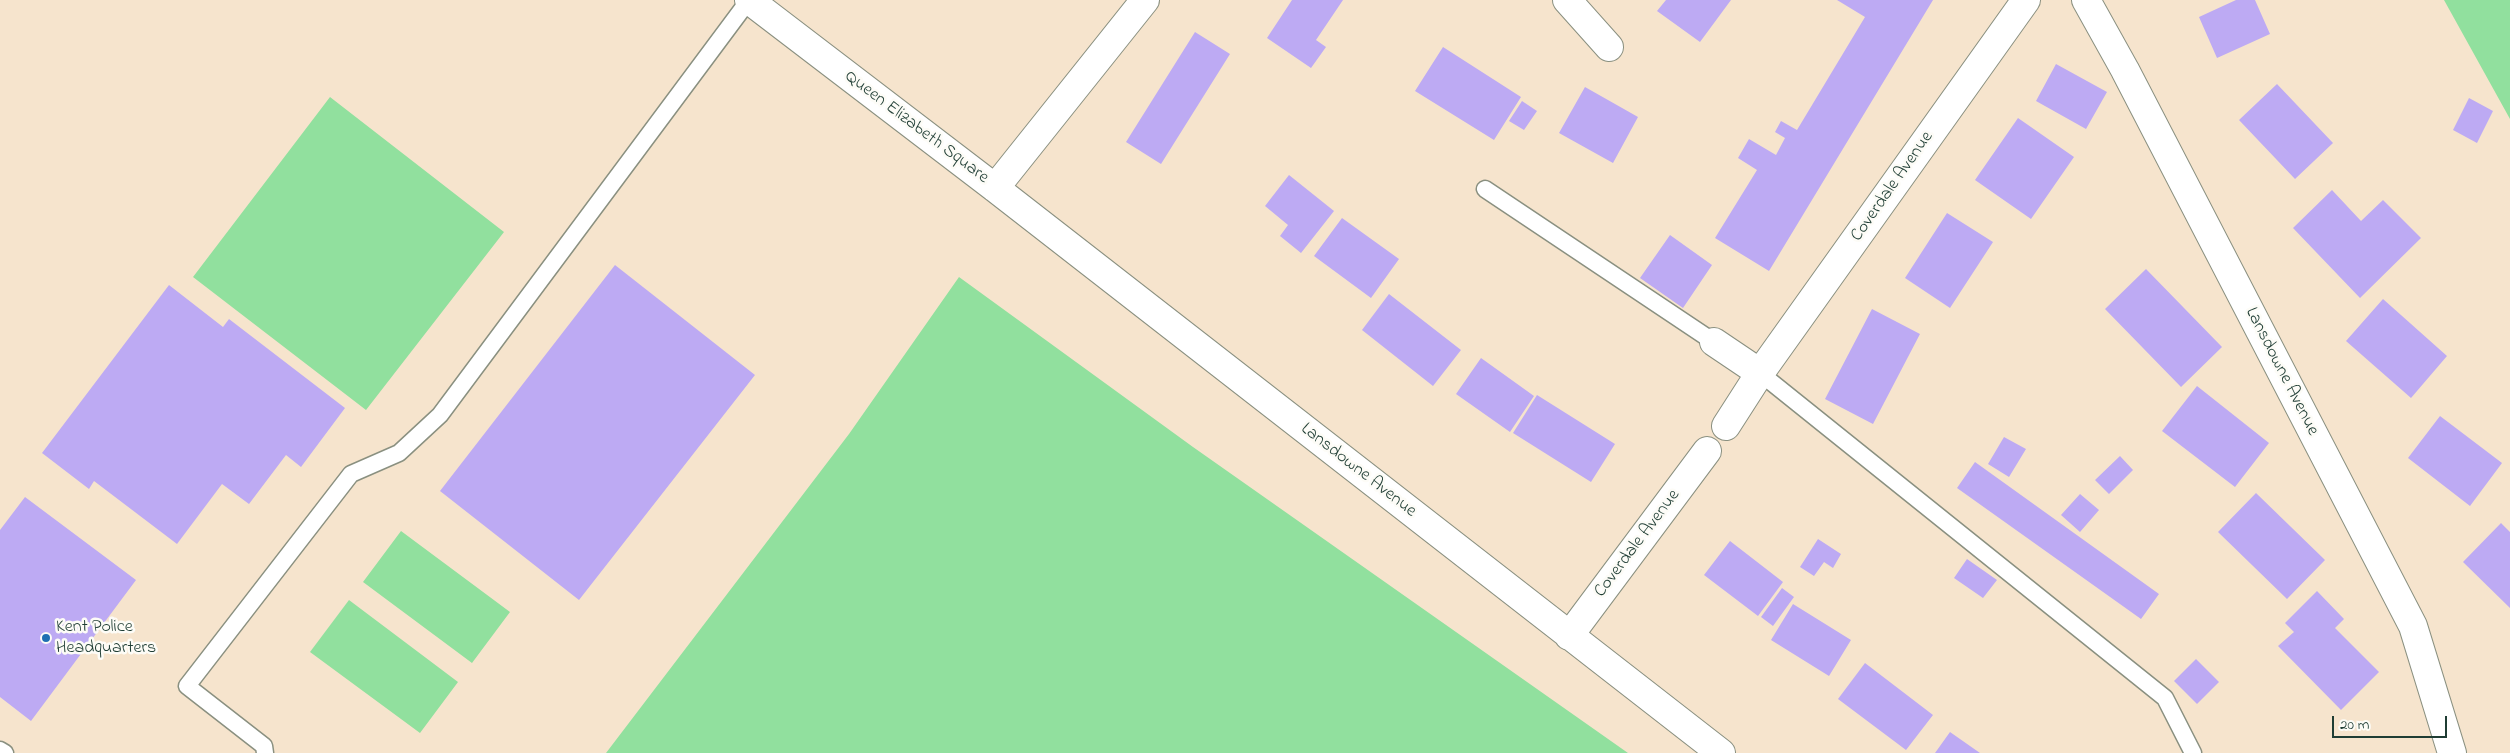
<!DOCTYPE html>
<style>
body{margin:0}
#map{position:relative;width:2510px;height:753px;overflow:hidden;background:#f6e4cd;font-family:"Indie Flower",sans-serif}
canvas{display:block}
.scale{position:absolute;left:2332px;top:716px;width:115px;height:22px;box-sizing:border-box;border:2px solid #1f3d34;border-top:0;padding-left:6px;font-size:15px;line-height:18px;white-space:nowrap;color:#1f3d34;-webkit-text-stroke:4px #fdfcf7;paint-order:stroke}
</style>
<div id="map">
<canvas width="2510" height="753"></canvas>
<div class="scale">20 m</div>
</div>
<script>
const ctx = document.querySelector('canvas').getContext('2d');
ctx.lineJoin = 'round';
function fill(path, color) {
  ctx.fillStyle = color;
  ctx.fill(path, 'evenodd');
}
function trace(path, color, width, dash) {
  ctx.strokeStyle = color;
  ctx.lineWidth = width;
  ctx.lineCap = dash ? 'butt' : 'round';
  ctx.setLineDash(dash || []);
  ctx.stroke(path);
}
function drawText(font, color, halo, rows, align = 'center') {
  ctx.font = font + ' "Indie Flower",sans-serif';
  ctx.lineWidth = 5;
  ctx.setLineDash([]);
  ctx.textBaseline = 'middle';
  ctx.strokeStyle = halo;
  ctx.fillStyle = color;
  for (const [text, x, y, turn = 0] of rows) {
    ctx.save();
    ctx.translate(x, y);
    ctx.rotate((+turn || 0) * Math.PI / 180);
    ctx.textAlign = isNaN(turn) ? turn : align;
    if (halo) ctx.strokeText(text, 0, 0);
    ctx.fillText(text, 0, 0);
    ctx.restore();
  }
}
fill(new Path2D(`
 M2444 0H2510V119Z
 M330 97 504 232 366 410 193 277Z
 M959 277 1193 447 1628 753H606L849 434Z
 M401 531 510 612 472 663 363 582Z
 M349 600 458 682 420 733 310 652Z`), '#91e09e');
fill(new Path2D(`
 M1292 0H1343L1316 40 1326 47 1311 68 1267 38Z
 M1666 0H1731L1700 42 1657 11Z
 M1837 0H1933L1769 271 1715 238 1757 170 1738 158 1749 139 1776 155 1785 138 1775 132 1781 121 1797 130 1865 17Z
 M2236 0H2255L2270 34 2217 58 2199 17Z
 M1195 32 1230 54 1161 164 1126 142Z
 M1443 47 1521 97 1494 140 1415 91Z
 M2056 64 2107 92 2086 129 2036 101Z
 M2277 84 2333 143 2295 179 2239 120Z
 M1585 87 1638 117 1613 163 1559 133Z
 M2469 98 2493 111 2477 143 2453 130Z
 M1522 101 1537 111 1524 130 1509 121Z
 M2018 118 2074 157 2031 219 1975 180Z
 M1289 175 1334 211 1301 253 1280 236 1288 225 1265 206Z
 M2332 190 2361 221 2383 200 2421 238 2360 298 2293 228Z
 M1947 213 1993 242 1950 308 1905 278Z
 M1342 218 1399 259 1371 298 1314 256Z
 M1670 235 1712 265 1683 308 1640 278Z
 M615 265 755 375 579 600 440 491Z
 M2146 269 2222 347 2181 387 2105 309Z
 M169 285 223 327 229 319 345 408 301 467 286 455 249 504 222 484 177 544 94 481 89 489 42 453Z
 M1389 294 1461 350 1433 386 1362 330Z
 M2383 299 2447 356 2411 398 2346 341Z
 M1872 309 1920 334 1873 424 1825 399Z
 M1481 358 1534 396 1510 432 1456 394Z
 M2197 386 2269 443 2235 487 2162 431Z
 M1537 395 1615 444 1591 482 1513 433Z
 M2440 416 2502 463 2470 506 2408 458Z
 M2004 437 2026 449 2009 477 1988 464Z
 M2120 456 2133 470 2109 494 2095 480Z
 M1975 462 2159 594 2141 619 1957 488Z
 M2256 493 2325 560 2287 599 2218 532Z
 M2080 494 2099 510 2080 532 2061 515Z
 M25 497 136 580 31 721 0 697V530Z
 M2501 523 2510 532V608L2463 562Z
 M1818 539 1841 554 1833 568 1824 562 1814 576 1800 567Z
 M1730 541 1783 582 1758 616 1704 575Z
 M1967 559 1997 580 1983 598 1954 578Z
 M1782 588 1794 597 1773 626 1761 617Z
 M2317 591 2344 619 2335 628 2379 672 2341 710 2278 646 2294 632 2285 623Z
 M1793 604 1851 640 1829 676 1771 640Z
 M2196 659 2219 682 2197 704 2174 681Z
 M1865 663 1933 715 1906 750 1838 699Z
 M1950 732 1980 753H1935Z`), '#bdaaf3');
const service = new Path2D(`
 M1485 189 1714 342
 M1760 373 2165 698 2193 753
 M0 750 5 753
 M265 753 264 746 187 686 351 474 399 453 440 415 749 0`);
const minor = new Path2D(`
 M749 0 995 188 1721 753
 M1567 0 1609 47
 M2086 0 2125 70 2413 626 2452 753
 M995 188 1145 0
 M1714 342 1760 373
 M1726 426 1760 373 2026 0
 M1569 636 1707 451`);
trace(service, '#8a9080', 19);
trace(minor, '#8a9080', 30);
trace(service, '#fff', 16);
trace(minor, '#fff', 28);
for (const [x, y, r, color] of [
 [46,638,5,"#1f6fb2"]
]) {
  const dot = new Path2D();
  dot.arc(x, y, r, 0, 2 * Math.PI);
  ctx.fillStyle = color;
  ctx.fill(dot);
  trace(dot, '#fdfcf7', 2);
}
drawText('18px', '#1f3d34', '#fdfcf7', [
 ["Queen Elizabeth Square",916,128,37],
 ["Coverdale Avenue",1893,187,-55],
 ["Lansdowne Avenue",2281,372,63],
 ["Lansdowne Avenue",1358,471,38],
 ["Coverdale Avenue",1638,544,-53]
]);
drawText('18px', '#1f3d34', '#fdfcf7', [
 ["Kent Police",56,628],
 ["Headquarters",56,649]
], 'left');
</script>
